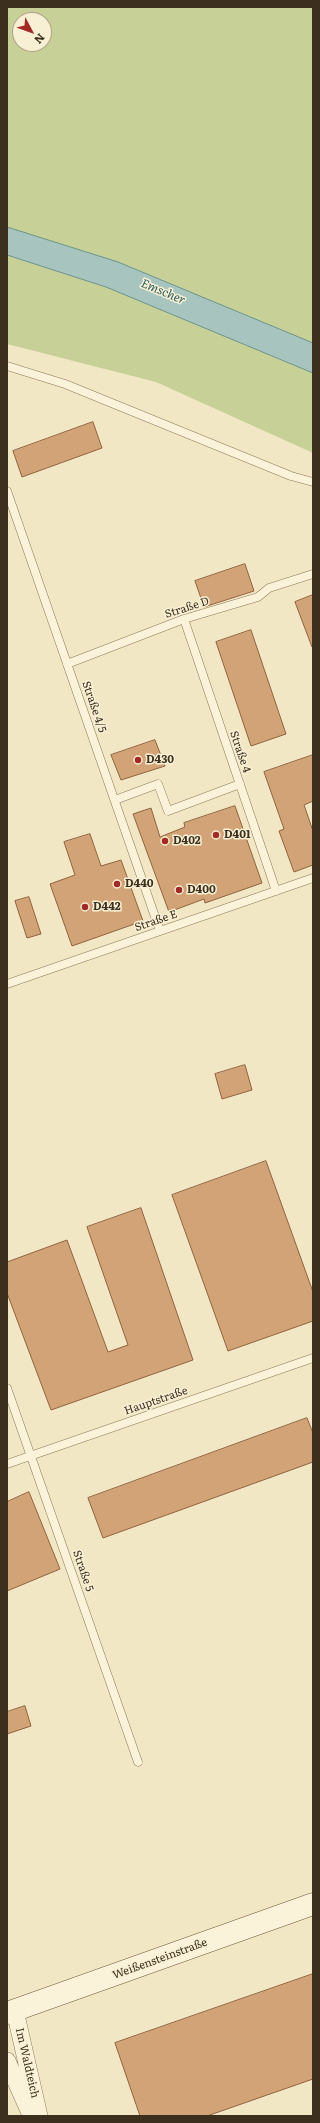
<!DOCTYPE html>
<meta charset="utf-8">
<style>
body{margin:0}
#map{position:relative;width:320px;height:2123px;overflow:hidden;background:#f2e7c5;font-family:Literata,serif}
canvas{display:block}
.frame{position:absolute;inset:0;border:8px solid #3d2f1e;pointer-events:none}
.north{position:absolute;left:12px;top:12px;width:40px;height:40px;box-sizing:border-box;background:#f8f0d5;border:1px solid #ada38c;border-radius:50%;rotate:131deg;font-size:11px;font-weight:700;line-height:16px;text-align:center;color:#3d2f1e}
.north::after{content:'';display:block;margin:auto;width:14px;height:18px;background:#a32a24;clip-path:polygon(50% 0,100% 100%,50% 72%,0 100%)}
</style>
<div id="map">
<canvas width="320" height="2123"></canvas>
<div class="frame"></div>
<div class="north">N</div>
</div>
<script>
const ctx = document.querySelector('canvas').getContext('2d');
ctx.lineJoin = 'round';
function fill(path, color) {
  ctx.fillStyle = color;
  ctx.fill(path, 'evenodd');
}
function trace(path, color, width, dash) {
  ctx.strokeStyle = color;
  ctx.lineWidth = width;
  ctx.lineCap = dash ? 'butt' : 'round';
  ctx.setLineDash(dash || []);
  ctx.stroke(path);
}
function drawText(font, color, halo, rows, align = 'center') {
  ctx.font = font + ' Literata,serif';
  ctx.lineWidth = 3;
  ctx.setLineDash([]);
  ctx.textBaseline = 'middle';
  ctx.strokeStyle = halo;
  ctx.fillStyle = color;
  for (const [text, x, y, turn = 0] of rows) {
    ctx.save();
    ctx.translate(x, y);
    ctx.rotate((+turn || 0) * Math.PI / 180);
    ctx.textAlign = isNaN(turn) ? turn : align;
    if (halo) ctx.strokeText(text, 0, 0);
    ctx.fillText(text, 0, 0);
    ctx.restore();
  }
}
fill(new Path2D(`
 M7 7H313V453L156 382 7 344ZM20 20H44V44H20Z`), '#c7d197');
const water = new Path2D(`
 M7 227 118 262 313 343V373L106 287 7 255Z`);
fill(water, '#a7c5be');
trace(water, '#6c948d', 1);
const building = new Path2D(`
 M93 422 102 448 22 477 13 451Z
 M245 564 254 591 204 607 195 581Z
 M313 595V647H312L295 602Z
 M251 630 286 734 251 746 216 642Z
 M155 740 165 766 121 780 111 755Z
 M313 755V801L304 805 313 831V865L294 872 279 831 284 829 264 772Z
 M235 806 262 883 205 903 204 899 169 912 133 814 151 808 160 837 185 827 184 823Z
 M90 834 101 866 121 860 143 921 72 946 50 884 75 875 64 842Z
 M29 897 41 934 27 938 15 901Z
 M245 1065 252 1090 222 1099 215 1074Z
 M266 1161 313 1292V1321L228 1351 172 1195Z
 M141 1208 193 1360 51 1410 7 1293V1262L67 1240 108 1352 128 1345 87 1227Z
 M307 1418 313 1433V1462L103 1538 88 1498Z
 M29 1492 60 1569 7 1591V1502Z
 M25 1706 31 1726 7 1734V1712Z
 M313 1974V2079L207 2116H140L115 2043Z`);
fill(building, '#d3a378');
trace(building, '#90623d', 1);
const lane = new Path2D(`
 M7 366 65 384 291 476 313 482
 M7 491 160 931
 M184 619 276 891
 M67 664 184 619 258 597 269 588 313 574
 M115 800 158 784 168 811 240 784
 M7 984 313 878
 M7 1388 138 1762
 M7 1464 313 1358`);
const street = new Path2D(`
 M15 2011 39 2116
 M7 2061 31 2115`);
const secondary = new Path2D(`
 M7 2013 313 1904`);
trace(lane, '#8e7859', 9);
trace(street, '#8e7859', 18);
trace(secondary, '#70593c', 23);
trace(lane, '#fbf3d9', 8);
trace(street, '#fbf3d9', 17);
trace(secondary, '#fbf3d9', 22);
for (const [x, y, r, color] of [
 [138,760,4,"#a32a24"],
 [216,835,4,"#a32a24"],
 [165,841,4,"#a32a24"],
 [117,884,4,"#a32a24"],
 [179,890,4,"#a32a24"],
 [85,907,4,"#a32a24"]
]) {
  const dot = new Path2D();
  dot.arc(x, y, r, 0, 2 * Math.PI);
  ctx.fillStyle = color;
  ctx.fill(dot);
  trace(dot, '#f8f0d5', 1.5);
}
drawText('11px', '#3d2f1e', '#f8f0d5', [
 ["Straße D",187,608,-18],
 ["Straße 4/5",94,707,71],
 ["Straße 4",240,752,71],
 ["Straße E",156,921,-19],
 ["Hauptstraße",156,1401,-19],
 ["Straße 5",83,1571,71],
 ["Weißensteinstraße",160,1959,-20],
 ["Im Waldteich",27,2063,77]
]);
drawText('bold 11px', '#3d2f1e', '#f8f0d5', [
 ["D430",146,760],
 ["D401",224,835],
 ["D402",173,841],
 ["D440",125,884],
 ["D400",187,890],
 ["D442",93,907]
], 'left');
drawText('italic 12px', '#2c5e5e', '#f8f0d5', [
 ["Emscher",163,292,23]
]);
</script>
